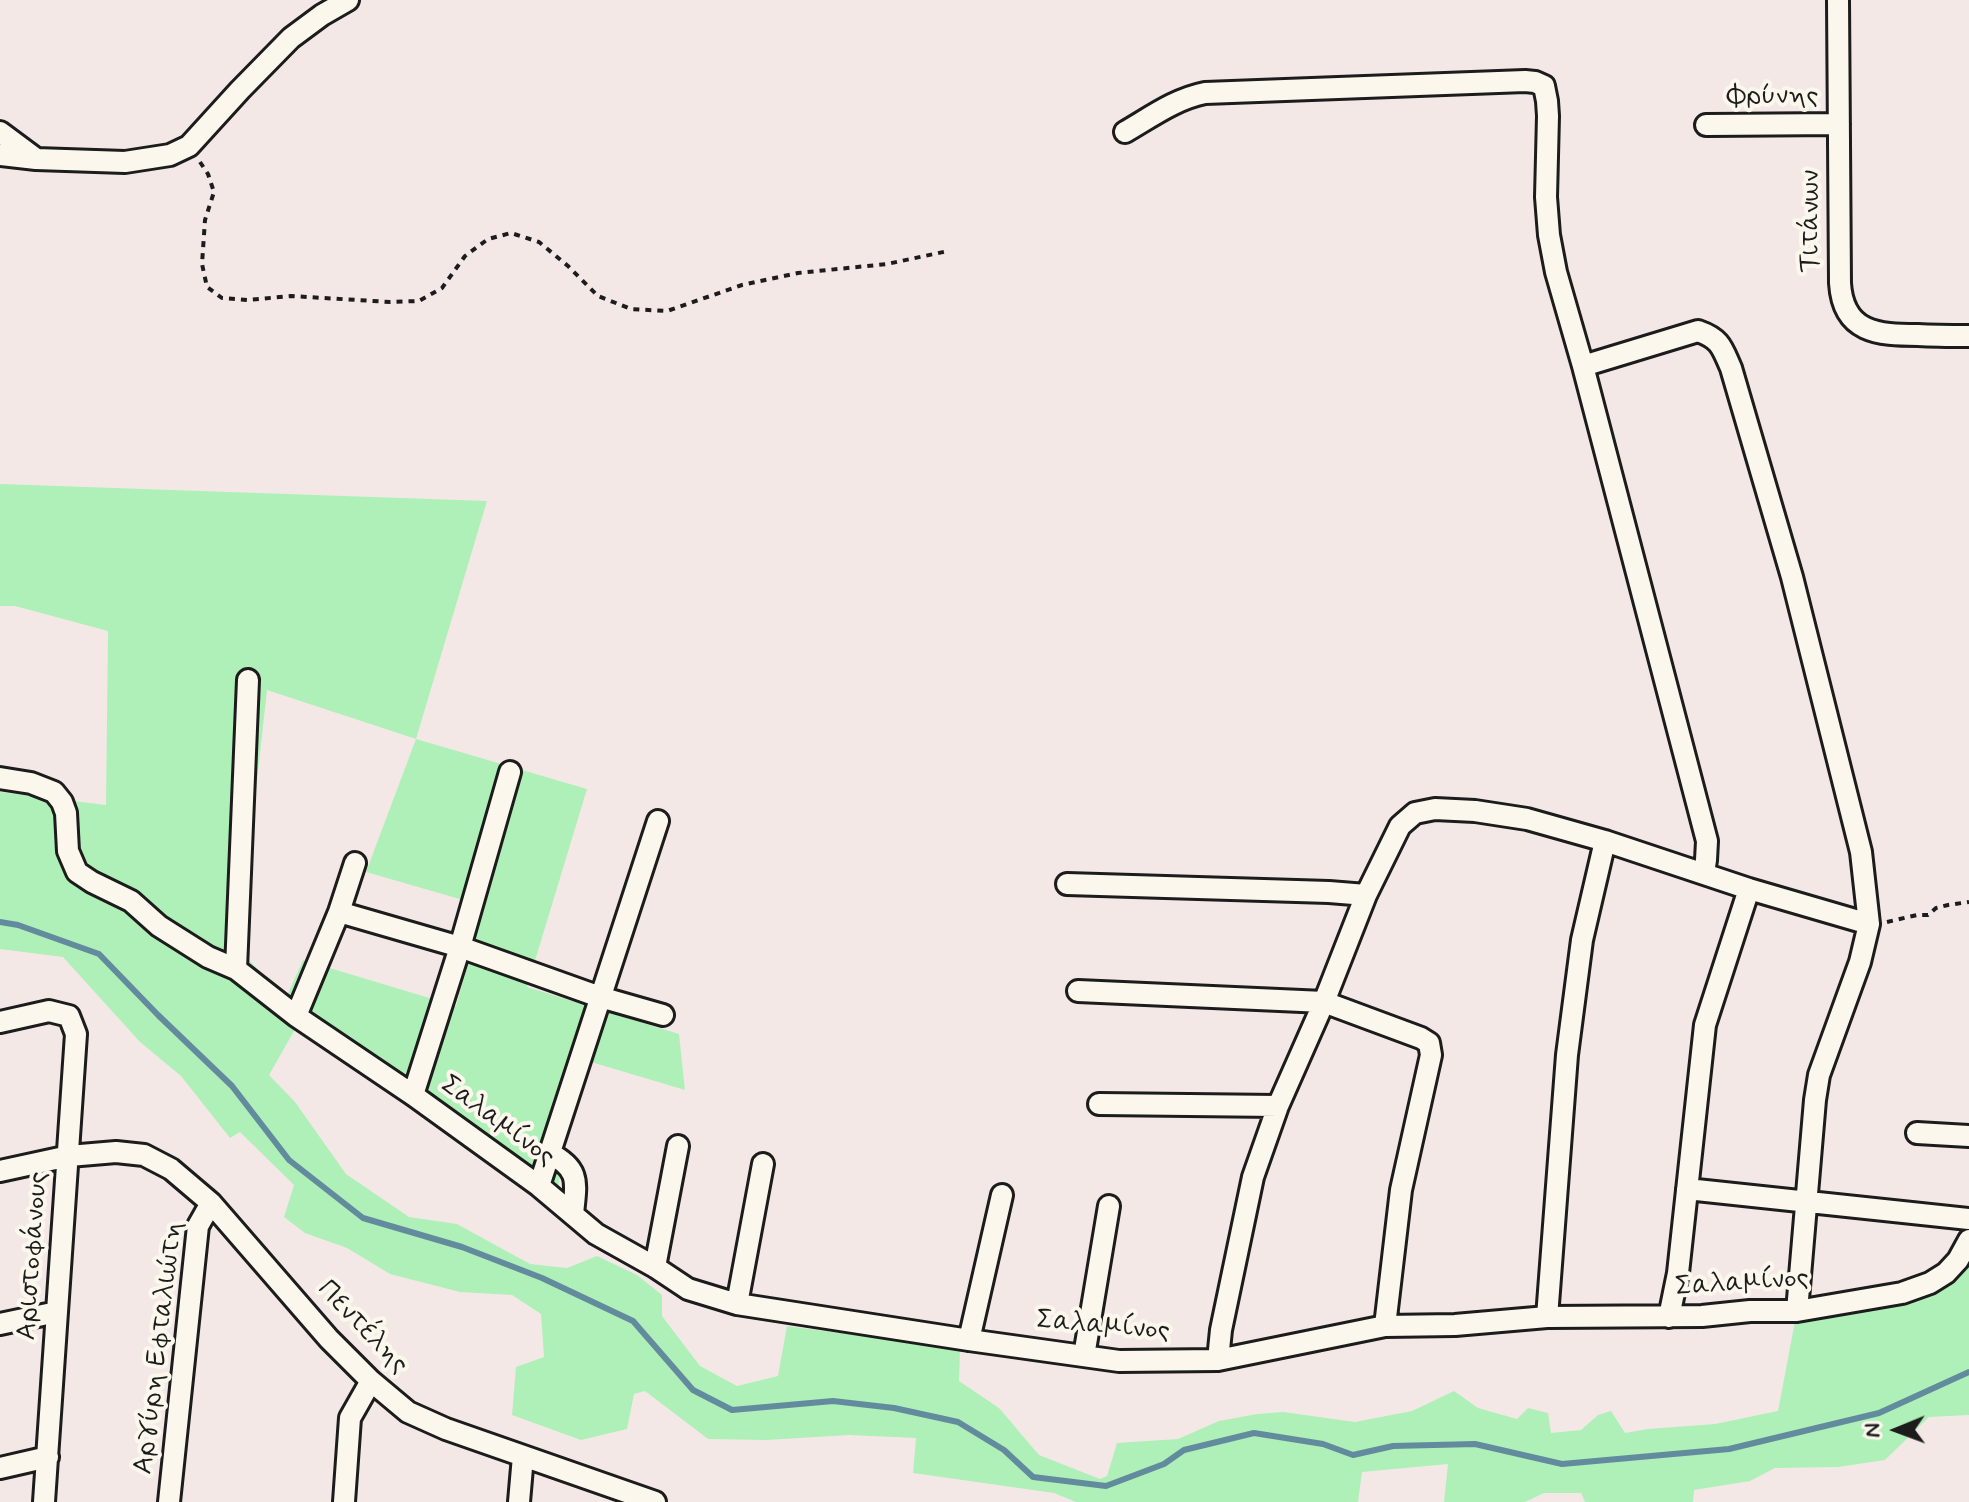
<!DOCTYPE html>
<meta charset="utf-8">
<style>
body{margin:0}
#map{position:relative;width:1969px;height:1502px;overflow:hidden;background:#f4e8e7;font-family:Mynerve,sans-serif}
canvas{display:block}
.north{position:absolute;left:1857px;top:1390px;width:80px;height:80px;-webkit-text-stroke:6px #fbf7ec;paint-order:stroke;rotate:269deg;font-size:22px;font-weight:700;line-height:32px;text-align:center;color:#1c1c1c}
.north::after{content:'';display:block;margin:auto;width:28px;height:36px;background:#1c1c1c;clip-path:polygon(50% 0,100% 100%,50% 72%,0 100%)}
</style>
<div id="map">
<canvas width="1969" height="1502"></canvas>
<div class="north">N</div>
</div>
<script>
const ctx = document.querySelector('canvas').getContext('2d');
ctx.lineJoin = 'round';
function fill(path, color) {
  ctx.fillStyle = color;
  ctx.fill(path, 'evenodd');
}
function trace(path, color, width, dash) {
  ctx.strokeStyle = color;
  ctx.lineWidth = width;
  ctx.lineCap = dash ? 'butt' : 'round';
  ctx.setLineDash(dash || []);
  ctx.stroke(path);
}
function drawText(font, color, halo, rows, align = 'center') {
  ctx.font = font + ' Mynerve,sans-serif';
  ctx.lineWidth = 8;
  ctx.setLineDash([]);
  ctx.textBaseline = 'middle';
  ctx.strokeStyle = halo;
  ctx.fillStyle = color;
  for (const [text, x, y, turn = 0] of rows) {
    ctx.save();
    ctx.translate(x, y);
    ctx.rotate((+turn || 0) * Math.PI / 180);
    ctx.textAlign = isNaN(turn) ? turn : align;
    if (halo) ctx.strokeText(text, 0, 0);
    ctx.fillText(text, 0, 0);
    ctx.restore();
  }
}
fill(new Path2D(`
 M0 484 487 501 416 739 587 789 527 987 679 1034 685 1090 581 1059 568 1099 557 1200 302 1017 269 1075 295 1102 346 1174 409 1217 457 1224 530 1264 567 1268 597 1256 637 1275 662 1295V1316L700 1366 737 1386 778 1376 787 1326 960 1349 959 1381 999 1408 1039 1455 1100 1479 1107 1476 1117 1443 1178 1439 1219 1421 1257 1414 1283 1412 1355 1422 1412 1411 1454 1391 1478 1408 1517 1419 1528 1408 1548 1413 1551 1433 1581 1430 1598 1415 1611 1411 1625 1433 1648 1429 1715 1424 1778 1411 1795 1321 1903 1304 1936 1290 1969 1261V1415L1929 1417 1885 1460 1838 1467 1775 1468 1750 1481 1694 1490 1693 1502H1585L1581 1493H1544L1525 1502H1444L1448 1464 1362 1472 1358 1502H1076L1054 1493 913 1473 916 1438 849 1435 767 1440 708 1439 645 1391 634 1394 627 1429 581 1440 512 1415 516 1367 544 1357 541 1314 512 1295 460 1292 390 1274 347 1248 305 1233 284 1217 294 1185 240 1132 230 1138 181 1076 140 1042 63 957 0 949V792L106 805 108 631 15 606H0ZM267 690 416 739 366 872 484 906 456 1006 303 960 286 998 244 955 235 795 255 799Z`), '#aef0b8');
trace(new Path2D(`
 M0 922 18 925 99 954 158 1015 232 1086 289 1160 363 1218 462 1247 542 1278 633 1321 693 1390 732 1410 833 1401 894 1408 958 1422 1004 1450 1033 1477 1106 1486 1164 1464 1184 1450 1254 1433 1323 1444 1353 1455 1393 1446 1475 1444 1562 1464 1729 1449 1879 1413 1969 1372`), '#638b9e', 6);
const minor = new Path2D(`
 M1838 0 1840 283C1843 333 1878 335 1918 335 1935 336 1952 336 1969 336
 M1706 125 1839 124
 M0 132 35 158
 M1125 132C1151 117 1175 99 1205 93L1525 81 1535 82 1544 86 1547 101 1548 116 1546 197 1549 235 1556 272 1583 366 1707 841 1706 860 1704 873
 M0 155 36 159 125 162 170 155 189 146 240 90 291 38 322 15 348 0
 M1583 366 1698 331C1721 339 1722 348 1731 368L1792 577 1861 852 1869 924 1860 962 1819 1075 1815 1100 1797 1311
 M0 778 31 783 54 792 62 802 66 813 68 851 77 872 92 882 131 901 159 926 208 957 236 969 296 1016 413 1095 539 1186 596 1234 655 1267 688 1289 737 1304 969 1340 1119 1361 1218 1360 1385 1326 1455 1325 1547 1317 1702 1316 1750 1311H1797L1902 1293 1930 1283 1946 1273 1958 1260 1969 1240
 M1067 884 1329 892 1366 895
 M339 912 460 947 600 997 663 1015
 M236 969 248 680
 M1078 991 1324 1002 1421 1038 1429 1043 1431 1055 1401 1190 1385 1326
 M296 1016 339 912 355 863
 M0 1022 49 1011 69 1016 76 1034 44 1502
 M413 1095 460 947 510 772
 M1099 1104 1278 1106
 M1917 1133 1969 1136
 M549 1153C581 1169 576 1183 573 1214
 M0 1171 69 1156 116 1152 144 1155 171 1169 211 1203 329 1339 371 1381 408 1412 446 1429 655 1502
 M539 1186 658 821
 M1687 1189 1969 1219
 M655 1267 678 1146
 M737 1304 763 1164
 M1547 1317 1567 1055 1582 940 1605 841
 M1669 1317 1678 1273 1705 1025 1749 889
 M0 1324 57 1312
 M969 1340 1002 1195
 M1084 1356 1109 1206
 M1218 1360 1221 1330 1253 1177 1278 1106 1324 1002 1366 895 1400 826 1415 813 1435 809 1475 811 1527 819 1605 841 1749 889 1869 924
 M0 1468 48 1457
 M169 1502 198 1226 211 1203
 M344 1502 350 1418 371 1381
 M519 1502 523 1456`);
trace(minor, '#1c1c1c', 26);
trace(new Path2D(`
 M200 162 208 174 214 192 205 220 202 264 207 287 222 298 248 300 291 296 390 302 419 301 442 288 465 256 488 239 511 233 539 242 568 266 598 296 631 309 667 311 742 285 798 273 887 264 948 251
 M1887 922 1917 915H1928L1936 908 1948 905 1969 902`), '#1c1c1c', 4, [6, 6]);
trace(minor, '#fbf7ec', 20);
drawText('28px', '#1c1c1c', '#fbf7ec', [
 ["Φρύνης",1773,97],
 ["Τιτάνων",1812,221,-90],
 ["Σαλαμίνος",497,1122,36],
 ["Αριστοφάνους",34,1256,-86],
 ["Σαλαμίνος",1742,1284,-4],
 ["Σαλαμίνος",1103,1327,5],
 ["Πεντέλης",362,1328,46],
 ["Αργύρη Εφταλιώτη",160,1348,-83]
]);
</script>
